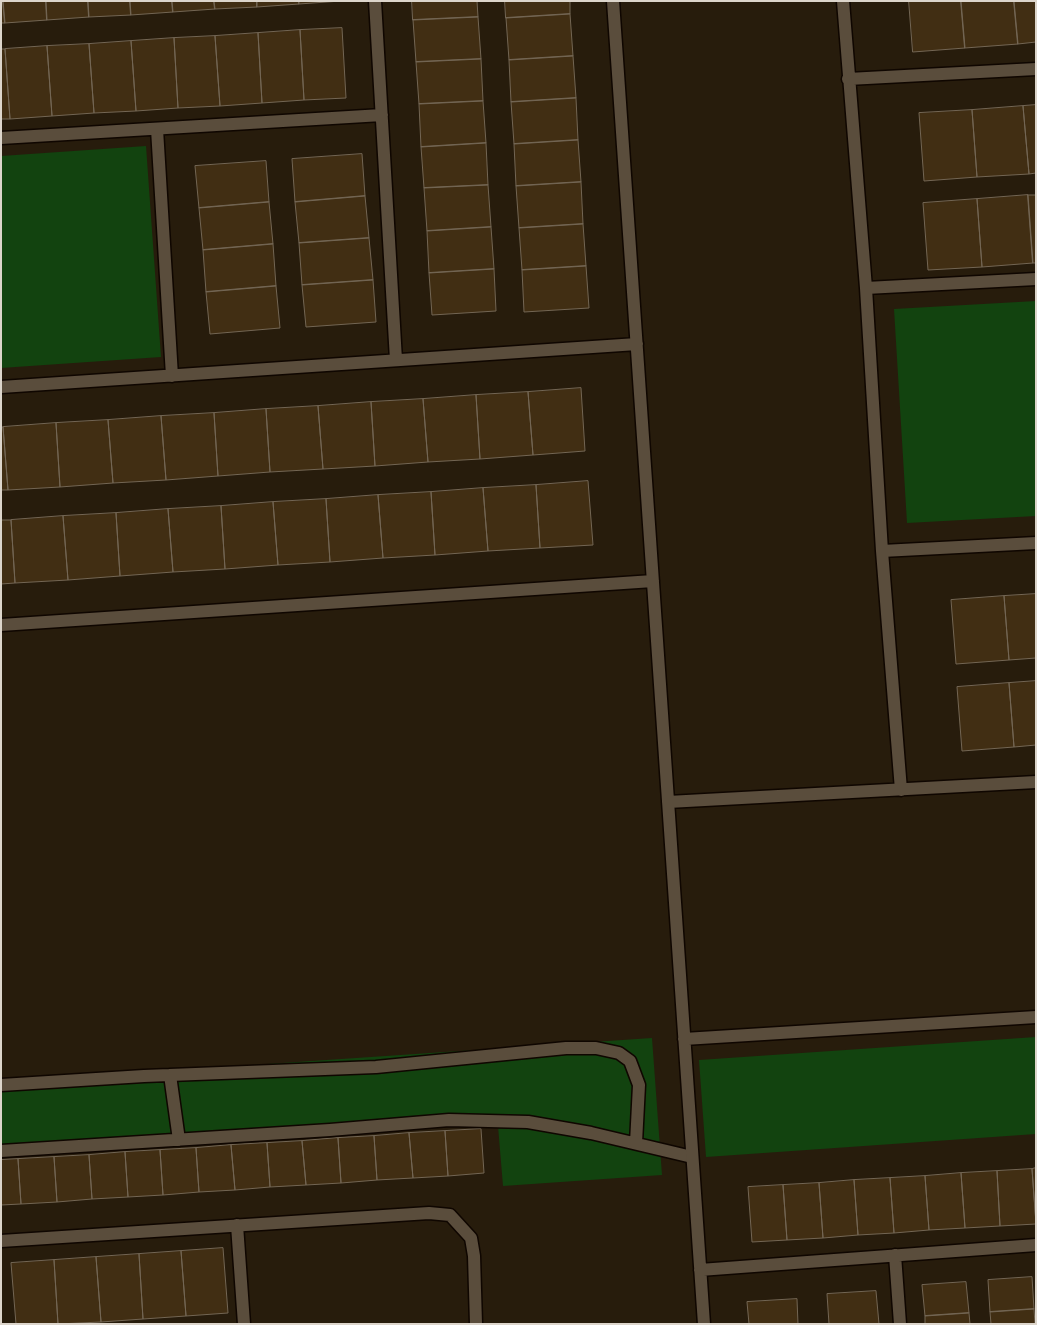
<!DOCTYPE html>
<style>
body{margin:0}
#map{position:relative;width:1037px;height:1325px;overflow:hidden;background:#271c0c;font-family:"Fira Sans",sans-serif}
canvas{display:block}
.frame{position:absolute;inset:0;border:2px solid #dcd5cb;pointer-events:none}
</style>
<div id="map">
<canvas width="1037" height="1325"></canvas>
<div class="frame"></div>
</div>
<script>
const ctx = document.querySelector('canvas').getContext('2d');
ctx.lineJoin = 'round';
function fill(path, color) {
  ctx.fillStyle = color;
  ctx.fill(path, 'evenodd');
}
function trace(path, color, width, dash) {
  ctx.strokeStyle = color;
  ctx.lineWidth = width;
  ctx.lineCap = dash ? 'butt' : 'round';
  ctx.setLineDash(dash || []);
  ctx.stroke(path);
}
fill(new Path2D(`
 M146 146 161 357 1 368V156Z
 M1036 301V516L907 523 894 309Z
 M1036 1037V1134L706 1157 699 1060Z
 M652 1038 662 1175 503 1186 497 1114 1 1148V1082Z`), '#12430f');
const building = new Path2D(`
 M1 1H3L5 23H1Z
 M3 1H46L47 20 5 23Z
 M46 1H88L89 17 47 20Z
 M88 1H130L131 15 89 17Z
 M130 1H172L173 12 131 15Z
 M172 1H214L215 9 173 12Z
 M214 1H257V7L215 9Z
 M257 1H299V4L257 7Z
 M299 1H341L299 4Z
 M412 1H477L478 17 413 20Z
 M505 1H570V14L506 18Z
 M909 1H961L965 48 913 52Z
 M961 1H1014L1018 44 965 48Z
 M1014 1H1036V42L1018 44Z
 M570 14 573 56 509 60 506 18Z
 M478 17 481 59 416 62 413 20Z
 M342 28 346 98 304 100 300 30Z
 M300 30 304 100 262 103 258 33Z
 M258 33 262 103 220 106 215 36Z
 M215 36 220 106 178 108 174 38Z
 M174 38 178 108 136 111 131 41Z
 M131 41 136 111 94 113 89 44Z
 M89 44 94 113 52 116 47 46Z
 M47 46 52 116 10 119 5 49Z
 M1 49H5L10 119H1Z
 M573 56 576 98 511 102 509 60Z
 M481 59 483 101 419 104 416 62Z
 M576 98 578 140 514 144 511 102Z
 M483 101 486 143 421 147 419 104Z
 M1036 105V173L1029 174 1023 106Z
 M1023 106 1029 174 977 177 972 110Z
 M972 110 977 177 924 181 919 113Z
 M578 140 581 182 516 186 514 144Z
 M486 143 488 185 424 188 421 147Z
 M362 154 365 196 295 202 292 159Z
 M266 161 269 202 199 208 195 166Z
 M581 182 583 224 519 228 516 186Z
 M488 185 491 227 427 231 424 188Z
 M1028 195 1033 263 982 267 977 199Z
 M1028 195H1036V263H1033Z
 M365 196 369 238 299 243 295 202Z
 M977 199 982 267 928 270 923 203Z
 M269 202 273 244 203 250 199 208Z
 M583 224 586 266 522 270 519 228Z
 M491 227 494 269 429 273 427 231Z
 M369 238 373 280 302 285 299 243Z
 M273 244 276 286 206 292 203 250Z
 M586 266 589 308 524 312 522 270Z
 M494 269 496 311 432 315 429 273Z
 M373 280 376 322 306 327 302 285Z
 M276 286 280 328 210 334 206 292Z
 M581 388 585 451 533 455 528 392Z
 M528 392 533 455 480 459 476 395Z
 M476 395 480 459 428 462 423 399Z
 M423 399 428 462 375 466 371 402Z
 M371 402 375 466 323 469 318 406Z
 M318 406 323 469 270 472 266 409Z
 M266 409 270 472 218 476 214 413Z
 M214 413 218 476 166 480 161 416Z
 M161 416 166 480 113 483 108 420Z
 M108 420 113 483 60 487 56 423Z
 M56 423 60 487 8 490 3 427Z
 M1 427H3L8 490H1Z
 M588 481 593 545 540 548 536 485Z
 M536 485 540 548 488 551 483 488Z
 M483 488 488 551 435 555 431 492Z
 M431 492 435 555 383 558 378 495Z
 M378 495 383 558 330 562 326 499Z
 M326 499 330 562 278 565 273 502Z
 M273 502 278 565 225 569 221 506Z
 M221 506 225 569 173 572 168 509Z
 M168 509 173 572 120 576 116 513Z
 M116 513 120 576 68 580 63 516Z
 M63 516 68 580 15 583 11 520Z
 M1 520H11L15 583 1 584Z
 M1036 594V658L1009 660 1004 596Z
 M1004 596 1009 660 956 664 951 600Z
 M1036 681V745L1014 747 1009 683Z
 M1009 683 1014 747 962 751 957 687Z
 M481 1129 484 1173 448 1176 445 1131Z
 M445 1131 448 1176 413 1178 409 1133Z
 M409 1133 413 1178 377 1180 374 1136Z
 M374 1136 377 1180 341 1183 338 1138Z
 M338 1138 341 1183 306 1185 302 1141Z
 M302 1141 306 1185 270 1187 267 1143Z
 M267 1143 270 1187 235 1190 231 1145Z
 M231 1145 235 1190 199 1192 196 1148Z
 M196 1148 199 1192 163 1195 160 1150Z
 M160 1150 163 1195 128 1197 125 1152Z
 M125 1152 128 1197 92 1199 89 1155Z
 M89 1155 92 1199 57 1202 54 1157Z
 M54 1157 57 1202 21 1204 18 1159Z
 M18 1159 21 1204 1 1205V1160Z
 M1036 1168V1223L1032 1169Z
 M1032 1169 1036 1224 1000 1226 997 1171Z
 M997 1171 1000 1226 965 1228 961 1173Z
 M961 1173 965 1228 929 1230 925 1176Z
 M925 1176 929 1230 894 1233 890 1178Z
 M890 1178 894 1233 858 1235 854 1180Z
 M854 1180 858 1235 823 1238 819 1183Z
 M819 1183 823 1238 787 1240 783 1185Z
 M783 1185 787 1240 752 1242 748 1187Z
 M223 1248 228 1313 186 1316 181 1251Z
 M181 1251 186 1316 143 1319 139 1254Z
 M139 1254 143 1319 101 1322 96 1257Z
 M96 1257 101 1322 58 1324 54 1260Z
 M54 1260 58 1324H16L11 1263Z
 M1032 1277 1034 1309 990 1312 988 1280Z
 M966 1282 969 1313 925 1316 922 1285Z
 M876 1291 879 1324H829L827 1294Z
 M797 1299 798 1324H749L747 1302Z
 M1034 1309 1035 1324H991L990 1312Z
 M969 1313 970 1324H925V1316Z`);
fill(building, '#412e13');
trace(building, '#736654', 1);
const lane = new Path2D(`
 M170 1075 179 1140
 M1 1085 144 1076 376 1067 566 1048H596L619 1053 630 1061 639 1085 636 1143
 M1 1151 330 1130 449 1120 528 1122 591 1133 692 1157`);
const street = new Path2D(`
 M375 1 396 360
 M613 1 704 1324
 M843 1 866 288 882 551 901 790
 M848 79 1036 69
 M157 129 172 376
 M1 138 382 115
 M866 288 1036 279
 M1 387 637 344
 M882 551 1036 543
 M1 625 653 581
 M668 802 1036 782
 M684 1039 1036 1017
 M237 1225 244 1324
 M1 1241 429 1213 450 1215 471 1238 474 1256 476 1324
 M895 1255 900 1324
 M700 1270 1036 1245`);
trace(lane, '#0f0600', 15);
trace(street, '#0f0600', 15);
trace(lane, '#5a4d3c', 12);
trace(street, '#5a4d3c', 12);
</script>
